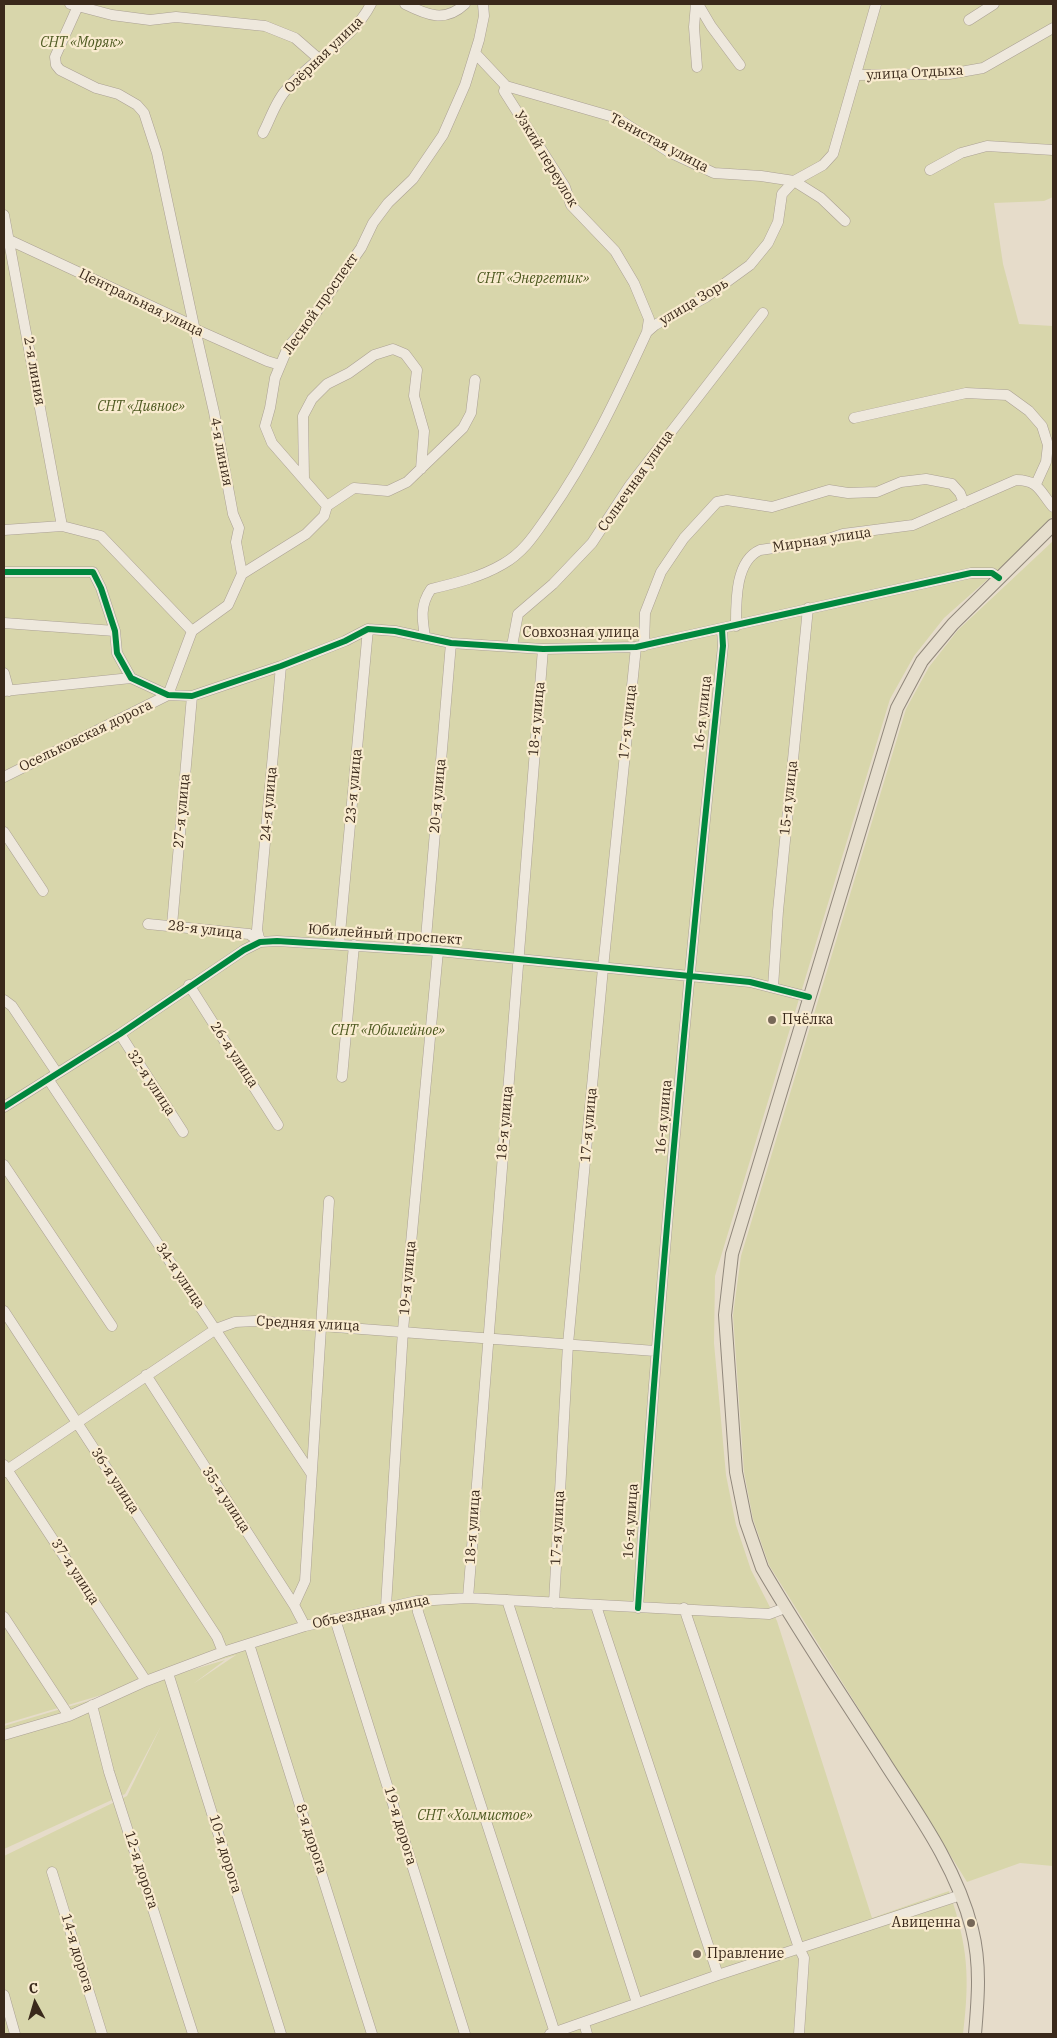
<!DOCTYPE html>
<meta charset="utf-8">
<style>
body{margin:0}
#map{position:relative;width:1057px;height:2038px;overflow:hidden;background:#e6dcca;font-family:"IBM Plex Serif",serif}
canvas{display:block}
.frame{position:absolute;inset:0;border:5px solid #3a291b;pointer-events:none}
.north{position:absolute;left:10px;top:1978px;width:50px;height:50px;-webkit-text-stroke:4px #f9ebcf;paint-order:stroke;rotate:354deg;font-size:14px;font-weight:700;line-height:20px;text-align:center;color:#3a291b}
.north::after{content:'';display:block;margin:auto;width:18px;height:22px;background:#3a291b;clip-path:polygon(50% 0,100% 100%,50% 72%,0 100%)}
</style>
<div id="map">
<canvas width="1057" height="2038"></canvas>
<div class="frame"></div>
<div class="north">С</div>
</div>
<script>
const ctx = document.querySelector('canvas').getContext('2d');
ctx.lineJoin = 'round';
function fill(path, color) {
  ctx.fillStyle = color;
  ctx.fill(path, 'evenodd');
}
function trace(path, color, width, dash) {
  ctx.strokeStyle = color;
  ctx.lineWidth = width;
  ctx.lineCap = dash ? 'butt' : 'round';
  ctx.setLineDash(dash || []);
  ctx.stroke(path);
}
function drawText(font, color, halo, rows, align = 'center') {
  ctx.font = font + ' "IBM Plex Serif",serif';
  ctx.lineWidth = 4.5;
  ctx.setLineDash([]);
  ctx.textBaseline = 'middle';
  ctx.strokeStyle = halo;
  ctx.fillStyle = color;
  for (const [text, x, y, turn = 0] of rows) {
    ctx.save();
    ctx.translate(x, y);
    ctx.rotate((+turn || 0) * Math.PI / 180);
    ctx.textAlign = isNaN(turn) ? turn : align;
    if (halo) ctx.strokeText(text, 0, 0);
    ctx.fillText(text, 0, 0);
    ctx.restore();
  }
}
fill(new Path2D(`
 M4 4H1053V197L1044 201 994 203 1003 264 1019 324 1053 326V516L1015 555 944 618 914 656 890 699 715 1276 714 1343 726 1475 736 1525 751 1570 777 1621 872 1918 949 1891C968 1946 970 1977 963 2034H4V1856L127 1796 161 1726 125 1794 4 1849V1726L225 1660 193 1684 236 1655 4 1724Z
 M1053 541V1866L1020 1863 967 1882 769 1565 753 1519 744 1472 733 1315 741 1256 906 709 929 667 958 630Z`), '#d8d6ab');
const minor = new Path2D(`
 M70 4 112 15 150 20 176 17 265 26 295 38 319 59
 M405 4C427 15 445 23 465 4
 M696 4 694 27 697 67
 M698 4 711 26 740 65
 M78 6 55 57 56 65 60 70 96 88 118 94 137 105 144 113 157 153 194 326
 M969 20 994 4
 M475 53 506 86 617 118 669 152 714 173 761 176 794 181 821 198 845 221
 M857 75 949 74 983 68 1053 28
 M506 86 504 91 565 187 571 205 615 251 634 283 649 319 647 332
 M263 133C270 120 276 100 287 89 313 58 352 41 371 4
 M930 170 961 153 987 146 1053 150
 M4 215 62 526
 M7 239 194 326 195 329 267 361 280 365
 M195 329 214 412 233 514 239 528 236 542 242 574
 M854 418 966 393 1007 395 1029 411 1042 426 1048 445 1046 462 1036 484
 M304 479 303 416 312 399 327 384 349 373 374 355 393 349 405 354 417 370 414 396 424 431 421 469
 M327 506 354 488 388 491 407 482 463 428 471 413 475 380
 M4 530 62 526 101 536 192 631
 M4 572H93L101 588 115 631 117 653 131 678 168 695 192 696 281 666 345 641 368 629 395 631 451 643 543 649 636 647 971 573H992L999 578
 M4 623 115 631
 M736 626C736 602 735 561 760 550L822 541 843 534 913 525 1016 480C1039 480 1040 492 1053 507
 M425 637C422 618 420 605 431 589 456 583 481 577 503 564 524 552 535 534 549 514 589 457 618 395 647 332L655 325 706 297 750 265 768 243 778 222 782 194 794 181 823 165 833 154 876 4
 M512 646 518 614 553 584 592 543 630 485 763 313
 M644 646 645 613 661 572 684 538 717 502 727 500 772 507 829 490 848 493 877 492 901 482 926 479 952 484 960 493 964 503
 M4 673 9 691
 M4 691 131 678
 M168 695 192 631 228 605 242 574 306 534 324 516 327 506 272 443 265 426 270 408 275 378 288 347 308 324 361 248 373 223 388 203 413 179 443 135 465 85 479 40 484 16 483 4
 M4 777 168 695
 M4 832 43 891
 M148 924 249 934 260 942
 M172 925 192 696
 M260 942 257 930 281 666
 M339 944 368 629
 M425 950 451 643
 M189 985 278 1125
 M773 987 778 911 808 608
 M4 1000 12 1006 57 1073
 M120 1034 183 1132
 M342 1077 354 945
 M48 1079 311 1473
 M4 1107 120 1034 244 950 260 942 277 941 438 951 750 982 809 997
 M4 1165 112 1326
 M4 1311 217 1637 223 1652
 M146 1375 294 1605 305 1626
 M4 1465 146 1681
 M4 1472 216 1329 235 1322 255 1321 655 1351
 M468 1598 543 649
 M507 1600 637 2003
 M417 1601 418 1612 555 2033
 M554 1603 568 1344 603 968 636 647
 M294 1605 305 1581 329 1201
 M386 1606 403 1330 438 951
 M596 1606 718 1975
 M638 1608C659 1286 689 966 723 646L722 629
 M684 1608 799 1948 804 1958 799 2034
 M4 1617 69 1716
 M335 1619 465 2034
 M249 1644 372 2034
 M168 1673 281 2034
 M92 1705 109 1772 193 2034
 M4 1735 69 1716 146 1681 223 1652 305 1626 417 1601 468 1598 769 1614 785 1608
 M52 1872 102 2034
 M4 1995 15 2034
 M584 2022 587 2034
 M550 2034 718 1975 961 1895`);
const major = new Path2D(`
 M975 2034C978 1999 981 1964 972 1929 957 1869 920 1817 887 1766 845 1700 801 1635 762 1568L746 1522 736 1472 725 1315 732 1254 897 708 922 661 953 624 1053 525`);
trace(minor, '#aba194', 11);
trace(major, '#90877b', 14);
trace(minor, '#eee8dd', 10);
trace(major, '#e6decd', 12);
trace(new Path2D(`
 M4 572H93L101 588 115 631 117 653 131 678 168 695 192 696 281 666 345 641 368 629 395 631 451 643 543 649 636 647 971 573H992L999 578
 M4 1107 120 1034 244 950 260 942 277 941 438 951 750 982 809 997
 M638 1608C659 1286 689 966 723 646L722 629`), '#00873e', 6);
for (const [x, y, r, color] of [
 [772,1020,5,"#766858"],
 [971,1923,5,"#766858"],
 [697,1954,5,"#766858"]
]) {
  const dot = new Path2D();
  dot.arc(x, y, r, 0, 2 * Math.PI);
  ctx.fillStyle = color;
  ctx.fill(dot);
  trace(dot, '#f9ebcf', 2);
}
drawText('italic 14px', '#4d5920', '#f9ebcf', [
 ["СНТ «Моряк»",82,43],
 ["СНТ «Энергетик»",533,279],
 ["СНТ «Дивное»",141,407],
 ["СНТ «Юбилейное»",388,1031],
 ["СНТ «Холмистое»",475,1816]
]);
drawText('14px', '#3a291b', '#f9ebcf', [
 ["Озёрная улица",324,55,-44],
 ["улица Отдыха",915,73,-3],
 ["Тенистая улица",659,143,28],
 ["Узкий переулок",546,159,59],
 ["улица Зорь",694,302,-31],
 ["Центральная улица",141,303,26],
 ["Лесной проспект",321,304,-55],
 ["2-я линия",34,371,80],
 ["4-я линия",221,452,79],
 ["Солнечная улица",636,481,-55],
 ["Мирная улица",822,540,-9],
 ["Совхозная улица",581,633],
 ["16-я улица",703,713,-84],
 ["18-я улица",537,719,-85],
 ["17-я улица",628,722,-84],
 ["Осельковская дорога",86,736,-26],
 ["23-я улица",354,786,-85],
 ["20-я улица",438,796,-85],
 ["15-я улица",789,798,-84],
 ["24-я улица",269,804,-85],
 ["27-я улица",182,811,-85],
 ["28-я улица",205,930,7],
 ["Юбилейный проспект",385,935,4],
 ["26-я улица",234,1055,57],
 ["32-я улица",151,1083,57],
 ["16-я улица",664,1117,-85],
 ["18-я улица",505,1123,-85],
 ["17-я улица",589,1125,-85],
 ["34-я улица",180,1276,56],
 ["19-я улица",408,1278,-85],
 ["Средняя улица",308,1324,3],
 ["36-я улица",115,1481,57],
 ["35-я улица",226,1500,57],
 ["16-я улица",631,1521,-86],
 ["18-я улица",473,1527,-86],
 ["17-я улица",558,1528,-87],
 ["37-я улица",75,1572,57],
 ["Объездная улица",371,1612,-12],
 ["19-я дорога",400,1826,73],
 ["8-я дорога",311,1839,72],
 ["10-я дорога",225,1854,73],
 ["12-я дорога",141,1870,72],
 ["14-я дорога",77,1953,73]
]);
drawText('14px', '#3a291b', '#f9ebcf', [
 ["Пчёлка",782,1020],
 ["Авиценна",961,1923,"right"],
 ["Правление",707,1954]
], 'left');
</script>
